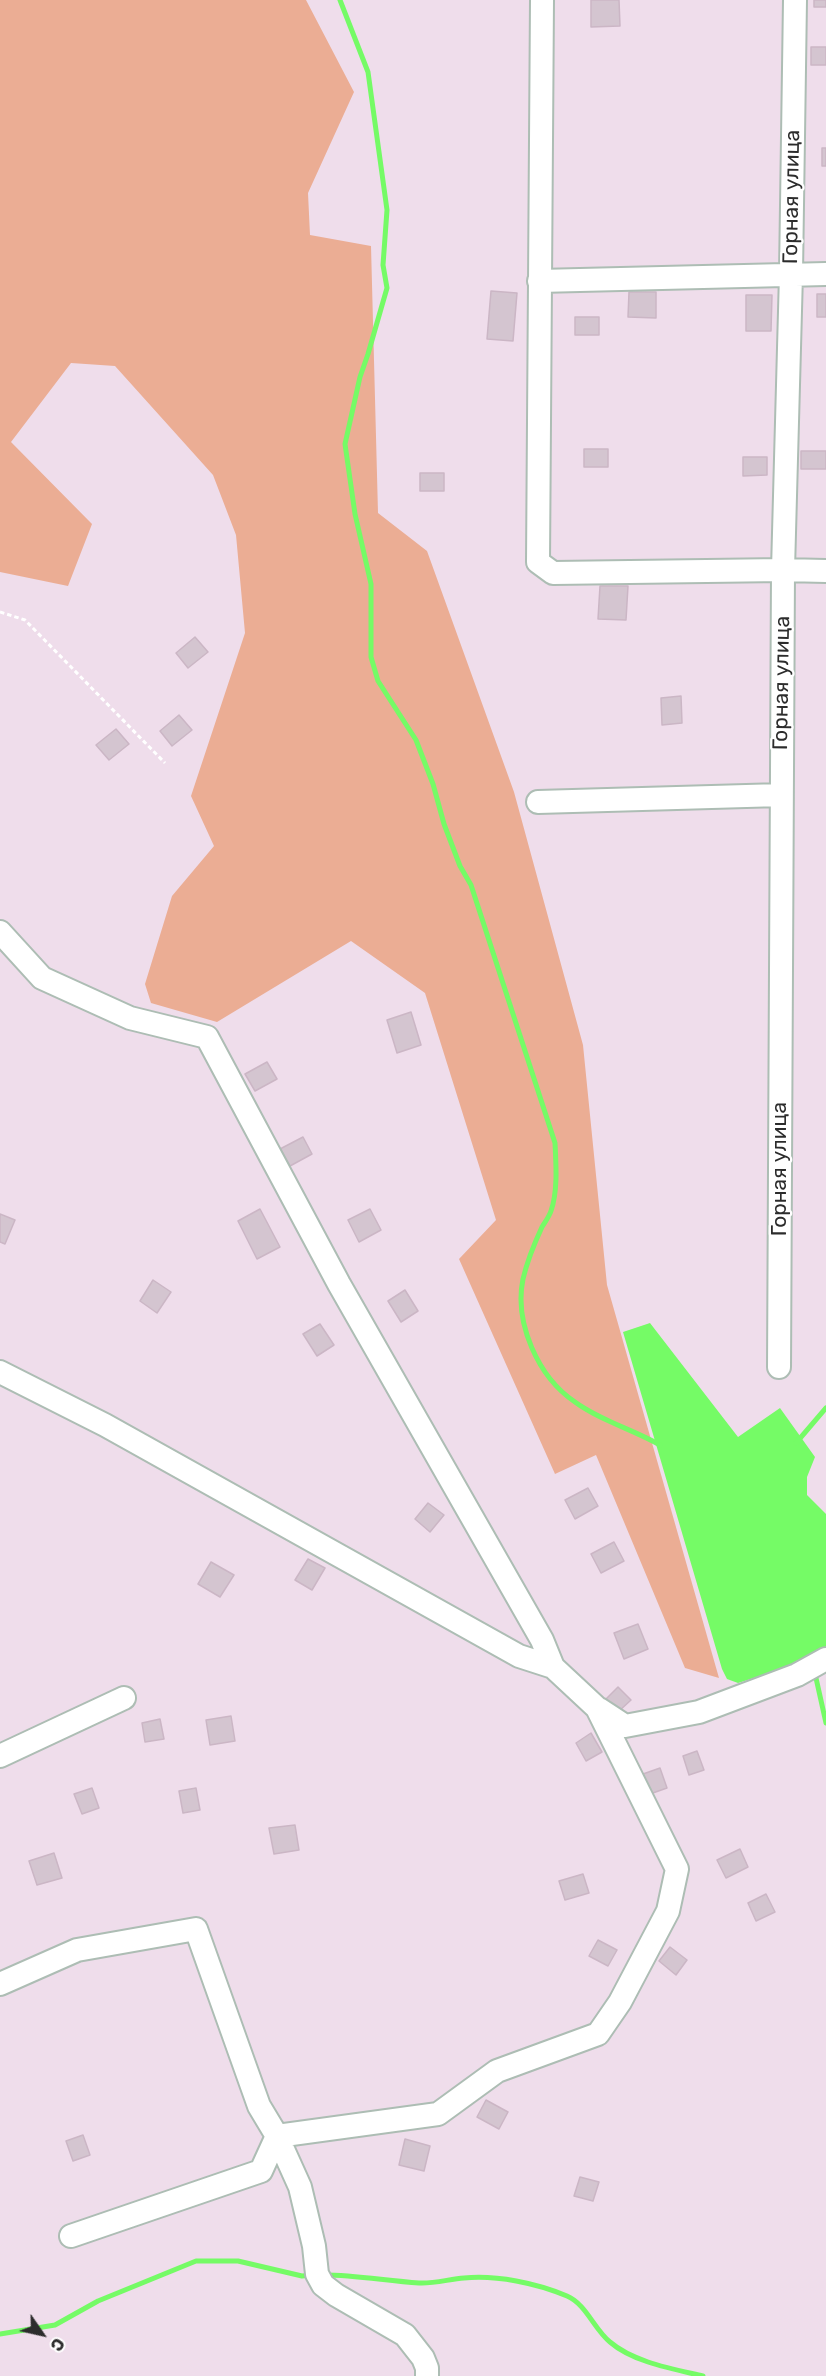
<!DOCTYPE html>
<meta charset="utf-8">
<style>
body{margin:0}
#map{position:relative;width:826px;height:2376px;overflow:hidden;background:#efddeb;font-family:Rubik,sans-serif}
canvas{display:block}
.north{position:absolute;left:12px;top:2304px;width:60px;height:60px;-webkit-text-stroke:4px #fff;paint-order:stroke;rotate:124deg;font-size:16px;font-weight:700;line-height:24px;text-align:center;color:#2c2c2c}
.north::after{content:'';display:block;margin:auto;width:21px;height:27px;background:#2c2c2c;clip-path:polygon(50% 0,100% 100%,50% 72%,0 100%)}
</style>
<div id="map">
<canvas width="826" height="2376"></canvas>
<div class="north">С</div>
</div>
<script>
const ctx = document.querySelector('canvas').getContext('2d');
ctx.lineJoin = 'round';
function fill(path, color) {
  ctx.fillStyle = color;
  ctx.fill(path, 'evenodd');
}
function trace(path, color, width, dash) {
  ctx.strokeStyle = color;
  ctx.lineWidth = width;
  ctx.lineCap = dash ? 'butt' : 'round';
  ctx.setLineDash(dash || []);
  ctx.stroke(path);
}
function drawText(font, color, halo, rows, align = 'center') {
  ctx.font = font + ' Rubik,sans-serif';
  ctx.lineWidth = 4.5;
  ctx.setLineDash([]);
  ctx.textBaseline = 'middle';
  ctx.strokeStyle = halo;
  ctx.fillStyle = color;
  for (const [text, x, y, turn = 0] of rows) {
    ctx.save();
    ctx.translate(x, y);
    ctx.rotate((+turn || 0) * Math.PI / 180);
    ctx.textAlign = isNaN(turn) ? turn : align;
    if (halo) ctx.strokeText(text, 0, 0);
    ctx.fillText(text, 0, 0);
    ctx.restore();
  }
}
fill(new Path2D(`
 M0 0H306L354 92 308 193 310 235 371 246 378 513 427 551 514 792 583 1045 607 1285 719 1678 685 1668 596 1455 555 1474 459 1259 496 1220 425 993 351 941 217 1022 151 1003 145 984 172 896 214 846 191 796 245 633 236 535 213 475 115 366 71 363 11 442 92 524 68 586 0 572Z`), '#ebad94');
fill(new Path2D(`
 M650 1323 738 1437 780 1408 815 1457 807 1477V1495L826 1514V1648L808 1661 738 1683 727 1679 722 1669 623 1332Z`), '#75fb66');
trace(new Path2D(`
 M340 0 368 72 387 210 383 265 387 288 368 354 360 377 345 444 355 514 371 584V657L378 681 416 740 433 784 444 824 460 866 471 885 555 1143C556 1164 558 1191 551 1211 549 1217 545 1222 542 1227 535 1242 527 1262 523 1279 514 1323 538 1377 575 1402 601 1421 632 1429 660 1445
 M796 1443 826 1408
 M816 1678 826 1723
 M324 2275C356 2275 387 2281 419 2283 433 2284 450 2279 464 2278 497 2275 536 2283 567 2296 586 2304 594 2329 610 2342 633 2362 673 2369 703 2376
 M0 2334 55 2325 98 2301 196 2261H238L302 2276 312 2275`), '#75fb66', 5);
const building = new Path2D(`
 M591 0H619L620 26 591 27Z
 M814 0H826V7H814Z
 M811 47H826V65H811Z
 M822 148H826V166H822Z
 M491 291 517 293 513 341 487 339Z
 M629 292H656V318L628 317Z
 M817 294H826V317H817Z
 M746 295H772L771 331H746Z
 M575 317H599V335H575Z
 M584 449H608V467H584Z
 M801 451H826V469H801Z
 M743 457H767V475L743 476Z
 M420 473H444V491H420Z
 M600 586H628L626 620 598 619Z
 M195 637 208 652 188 668 176 653Z
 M681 696 682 723 662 725 661 698Z
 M179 715 192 730 172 746 160 731Z
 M116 729 129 744 109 760 96 745Z
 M411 1012 421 1045 397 1053 387 1020Z
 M267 1062 277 1079 255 1091 245 1074Z
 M303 1137 312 1154 290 1166 280 1149Z
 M260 1209 280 1247 257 1259 238 1221Z
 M370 1209 381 1230 359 1242 348 1220Z
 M0 1214 15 1220 5 1244 0 1242Z
 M153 1280 171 1292 157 1313 140 1301Z
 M405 1290 418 1311 401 1322 388 1301Z
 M320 1324 334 1345 317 1356 303 1334Z
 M588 1488 598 1506 575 1519 565 1500Z
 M428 1503 444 1515 430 1532 415 1519Z
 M614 1542 624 1561 601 1573 591 1554Z
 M308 1559 325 1568 312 1590 295 1580Z
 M211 1562 234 1575 220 1597 198 1584Z
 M638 1624 648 1649 624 1659 614 1633Z
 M618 1687 631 1700 618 1712 605 1700Z
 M231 1716 235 1741 210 1745 206 1720Z
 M160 1719 164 1739 145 1742 142 1723Z
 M591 1733 602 1752 586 1761 576 1743Z
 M697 1751 704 1770 689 1775 683 1756Z
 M660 1768 667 1788 650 1794 643 1774Z
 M92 1788 99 1808 82 1814 74 1794Z
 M196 1788 200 1810 183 1813 179 1791Z
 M295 1825 299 1850 274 1854 269 1828Z
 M740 1849 748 1867 726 1878 717 1860Z
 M54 1853 62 1878 37 1885 29 1861Z
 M583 1874 589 1893 565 1900 559 1881Z
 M766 1894 775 1912 756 1921 748 1903Z
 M598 1940 617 1950 608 1966 589 1956Z
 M670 1947 687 1960 676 1975 659 1961Z
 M486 2100 508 2112 499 2129 477 2117Z
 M83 2135 90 2155 73 2161 66 2141Z
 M405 2139 430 2146 424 2171 399 2165Z
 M580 2177 599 2182 593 2201 574 2196Z`);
fill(building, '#d4c5d0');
trace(building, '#cbb6c5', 1.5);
const minor = new Path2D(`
 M542 0 538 562 553 573 783 570 826 571
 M539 281 826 274
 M538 802 781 795
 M0 932 42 978 130 1018 207 1037 339 1284 542 1640 553 1667 597 1708 677 1869 668 1911 620 2002 598 2034 497 2071 438 2114 277 2136 261 2171 71 2236
 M779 1367 783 570 791 274 795 0
 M0 1372 105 1425 519 1656 553 1667
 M599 1709 625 1726 699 1712 797 1675 826 1659
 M0 1756 124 1698
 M0 1984 77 1950 196 1929 259 2106 277 2136 300 2187 314 2246 317 2274 323 2285 336 2295 405 2335 423 2358 427 2368V2376`);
trace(minor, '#adbdb4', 26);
trace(new Path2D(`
 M0 612 25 620 165 763`), '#fff', 3, [4.5, 3]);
trace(minor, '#fff', 22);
drawText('21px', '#2c2c2c', '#fff', [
 ["Горная улица",792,197,-89],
 ["Горная улица",782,683,-89],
 ["Горная улица",780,1169,-90]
]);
</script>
